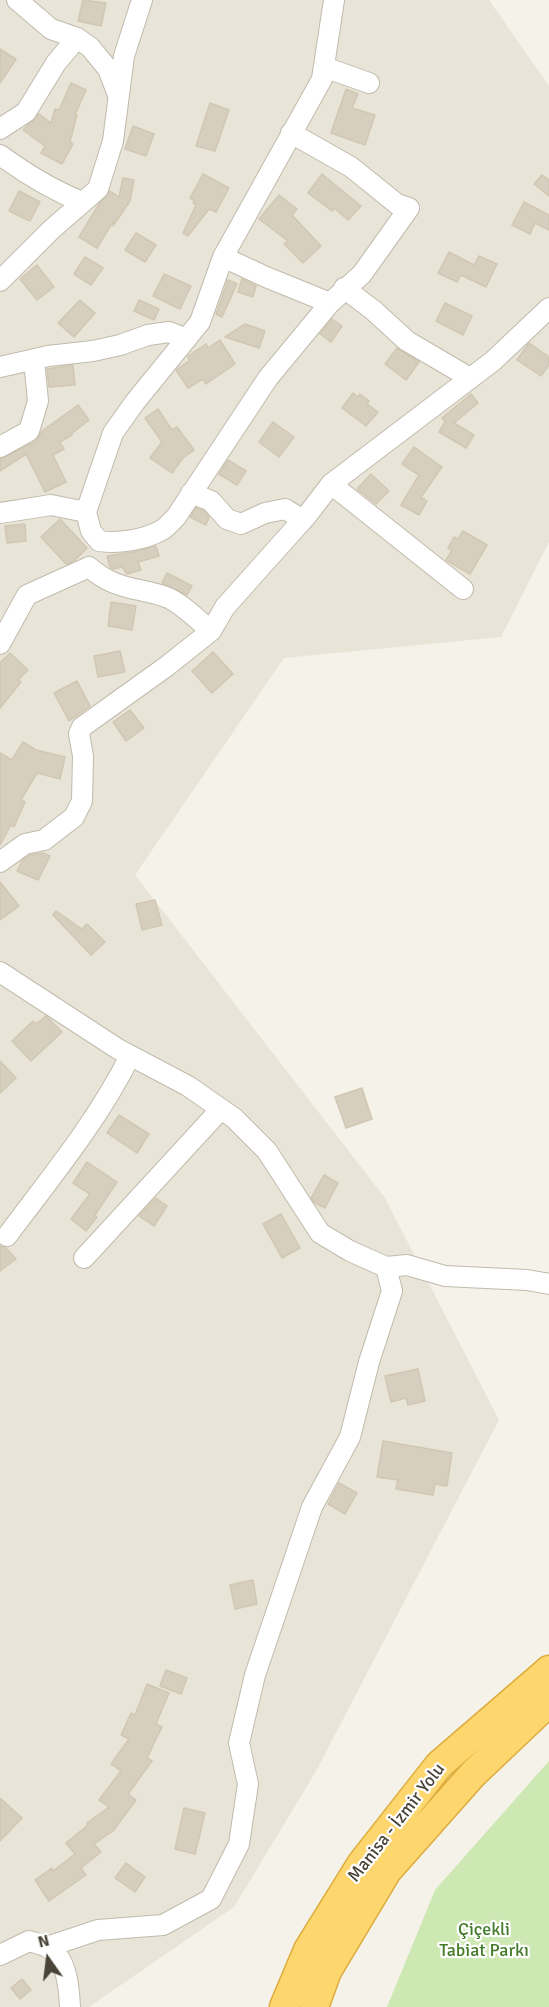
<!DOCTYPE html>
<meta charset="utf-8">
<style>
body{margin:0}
#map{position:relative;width:549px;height:2007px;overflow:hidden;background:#f5f2ea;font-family:Signika,sans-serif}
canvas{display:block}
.north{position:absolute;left:18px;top:1929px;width:60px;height:60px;-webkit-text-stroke:4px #fff;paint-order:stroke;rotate:346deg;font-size:16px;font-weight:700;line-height:24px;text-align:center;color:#494338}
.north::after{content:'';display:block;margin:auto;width:21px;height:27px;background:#494338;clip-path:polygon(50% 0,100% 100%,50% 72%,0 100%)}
</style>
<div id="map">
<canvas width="549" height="2007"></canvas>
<div class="north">N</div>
</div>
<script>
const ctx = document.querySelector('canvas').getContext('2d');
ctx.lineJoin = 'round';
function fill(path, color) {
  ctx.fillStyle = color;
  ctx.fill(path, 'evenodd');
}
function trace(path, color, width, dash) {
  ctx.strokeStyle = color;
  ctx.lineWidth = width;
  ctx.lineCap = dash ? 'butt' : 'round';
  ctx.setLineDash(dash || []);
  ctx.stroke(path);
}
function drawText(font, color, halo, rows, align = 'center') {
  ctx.font = font + ' Signika,sans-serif';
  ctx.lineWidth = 4.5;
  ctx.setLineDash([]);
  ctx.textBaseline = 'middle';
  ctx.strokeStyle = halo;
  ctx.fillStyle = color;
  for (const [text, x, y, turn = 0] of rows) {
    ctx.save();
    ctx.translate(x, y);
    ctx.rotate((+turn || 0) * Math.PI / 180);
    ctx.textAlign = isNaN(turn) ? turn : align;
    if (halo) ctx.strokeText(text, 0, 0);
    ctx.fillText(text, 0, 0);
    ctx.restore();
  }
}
fill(new Path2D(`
 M0 0H489L549 86V542L501 637 284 658 135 875 385 1198 499 1420 315 1773 234 1907 89 2007H0Z`), '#e9e4d8');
fill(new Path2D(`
 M549 1761V2007H387L435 1890Z`), '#cde8b3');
const building = new Path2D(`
 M83 0 106 3 101 26 78 21Z
 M0 49 16 59 0 83Z
 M71 83 86 90 75 115H77L70 142 73 144 62 164 41 153 45 146 23 130 39 114 51 123 55 109 59 110Z
 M346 89 358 94 352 108 375 115 365 145 331 133Z
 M210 103 229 110 215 151 196 146Z
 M133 126 154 134 146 156 125 149Z
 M203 174 229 188 216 212 209 209 188 236 183 233 196 205 193 203 195 201 190 198Z
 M322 174 361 206 348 220 334 208 332 211 308 193Z
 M542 175 549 180V196L534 184Z
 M123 178 134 180 130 201 113 226 114 220 97 248 79 237 99 204 110 191 119 197Z
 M19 191 40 202 30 221 9 211Z
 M279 195 297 209 292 215 321 246 303 263 284 244 288 241 259 219Z
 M524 202 549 215V230L535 223 530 234 512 225Z
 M136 233 156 245 145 262 125 250Z
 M449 252 474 265 479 256 497 264 486 287 461 275 457 282 438 273Z
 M85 257 103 268 91 285 74 274Z
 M37 265 54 287 37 300 20 279Z
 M164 274 191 286 180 309 153 296Z
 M242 279 256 286 253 297 238 292Z
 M228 280 237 284 222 317 216 314Z
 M80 300 95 313 74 337 58 323Z
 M139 300 159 309 154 320 134 311Z
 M445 303 472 316 463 335 436 321Z
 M332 319 342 326 331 342 320 334Z
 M245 324 265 331 259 348 225 337Z
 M220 340 235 364 206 384 203 379 188 388 176 370 189 361 188 356 206 344 208 348Z
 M529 343 549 357V365L541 376 517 360Z
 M397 348 419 362 406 380 385 364Z
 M73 365 75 385 49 387 47 369Z
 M353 393 358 397 360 394 369 401 367 404 378 412 366 426 342 408Z
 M471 394 478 403 454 423 474 435 466 448 439 432 445 422 442 418Z
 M78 405 89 420 71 434 72 435 60 442 64 449 53 455 66 482 45 492 26 454 0 471V459L35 442 42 431Z
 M158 409 172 430 177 427 194 450 183 458 172 473 150 458 162 442 145 418Z
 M273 422 294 437 279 457 259 442Z
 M414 447 442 467 421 497 427 501 419 515 401 505 419 475 402 464Z
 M228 460 246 471 237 485 219 474Z
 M371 474 389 491 376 504 357 489Z
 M196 508 204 511 209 517 206 525 190 517Z
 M60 519 87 548 74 561 66 564 41 537Z
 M25 524 26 541 7 543 5 526Z
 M463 531 487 545 470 574 446 560 452 550 448 548 454 537 458 539Z
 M156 546 159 556 138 562 141 570 127 574 122 567 113 569 110 567 107 556 133 552Z
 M167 573 192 586 187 595 162 583Z
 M111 602 136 606 132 630 108 626Z
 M120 651 125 672 98 677 94 656Z
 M213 652 233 674 212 693 192 671Z
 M10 653 28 670 18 680 21 682 0 708V663Z
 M77 681 90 706 69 721 54 693Z
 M130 710 144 728 126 741 113 722Z
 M23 742 36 750 65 757 60 779 37 773 21 800 25 802 14 827 11 825 0 845V753L12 760Z
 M43 853 50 856 38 880 17 871 22 861 30 855Z
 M0 882 19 906 0 920Z
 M155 900 162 925 142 930 136 904Z
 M56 911 82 929 87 924 105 942 91 955 53 915Z
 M46 1016 62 1032 31 1061 12 1041 33 1021 36 1024Z
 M0 1061 16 1078 0 1093Z
 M362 1088 372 1119 346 1128 335 1097Z
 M119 1115 149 1134 137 1153 107 1133Z
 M87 1162 117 1182 95 1215 97 1217 86 1231 71 1219 90 1194 73 1183Z
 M324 1175 338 1183 325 1208 315 1203 311 1198Z
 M156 1198 167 1206 154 1226 139 1216Z
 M281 1214 300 1248 282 1258 263 1224Z
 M0 1246 6 1248 16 1259 0 1271Z
 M418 1369 425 1401 408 1405 406 1398 391 1402 385 1376Z
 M383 1441 452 1453 447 1486 435 1484 433 1495 396 1489 398 1480 377 1477Z
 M339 1483 357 1493 345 1514 328 1504Z
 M253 1580 257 1604 235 1609 230 1585Z
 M166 1670 187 1678 181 1694 160 1686Z
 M147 1684 169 1693 156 1724 162 1727 147 1758 152 1761 128 1794 136 1800 113 1831 94 1844 101 1852 81 1868 86 1875 49 1901 35 1880 52 1868 53 1871 75 1854 66 1843 88 1825 87 1823 109 1807 99 1800 121 1771 111 1764 129 1739 121 1735 131 1713 135 1715Z
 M0 1798 22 1818 0 1841Z
 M184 1808 205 1813 195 1854 175 1849Z
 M126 1863 145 1877 135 1892 115 1878Z
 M22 1979 31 1990 20 1999 11 1988Z`);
fill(building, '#d6cfbf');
trace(building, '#d1c7b2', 1.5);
const minor = new Path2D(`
 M17 0 51 29 77 38 90 47 108 69 118 95
 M324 67 369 83
 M0 129 26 112 56 63 77 38
 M291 133 351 167 397 204 409 208 362 274 330 303 268 378 176 517C172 521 167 527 162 530 144 540 118 544 99 541L91 531 86 512 113 433 135 402 200 322 223 257 322 79 334 0
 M0 155C26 174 52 190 82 202
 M223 257 266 277 330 303
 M0 281 52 229 98 189 113 141 124 56 142 0
 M344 288 373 310 407 341 470 378
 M0 367 48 356 93 351 120 345 148 335 169 332 186 339
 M0 447 29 431 38 401 34 360
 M331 484 463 589
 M191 493 211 501 227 519 241 524 265 513 285 509 303 520
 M0 513 51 505 86 512
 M0 644 27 595 89 567C115 590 136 587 166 597 180 602 199 621 211 631
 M0 862 25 844 44 840 74 817 82 801 83 756 79 734 82 727 167 666 211 631 225 607 308 514 331 484 493 361 549 308
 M0 972 118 1049 188 1086 234 1118 267 1151 320 1233 350 1251 386 1267 392 1291 369 1362 350 1437 312 1507 255 1675 239 1743 248 1784 239 1844 211 1899 163 1925 98 1930 47 1947
 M7 1236C51 1177 97 1122 130 1056
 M84 1258 221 1109
 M386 1267 407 1265 445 1276 527 1280 549 1284
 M0 1955 29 1941C35 1943 42 1944 47 1947 67 1957 69 1987 70 2007`);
const highway = new Path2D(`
 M284 2007 308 1950 362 1863 439 1765 549 1670
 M314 2007 327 1971 387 1871 473 1774 549 1702`);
trace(minor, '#c0bbac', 22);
trace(highway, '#ddac3c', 31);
trace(minor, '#fff', 20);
trace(highway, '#fdd66d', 28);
drawText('18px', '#494338', '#fff', [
 ["Manisa - İzmir Yolu",397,1823,-52]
]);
drawText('18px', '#447b2a', '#fff', [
 ["Çiçekli",484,1930],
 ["Tabiat Parkı",484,1951]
]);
</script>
